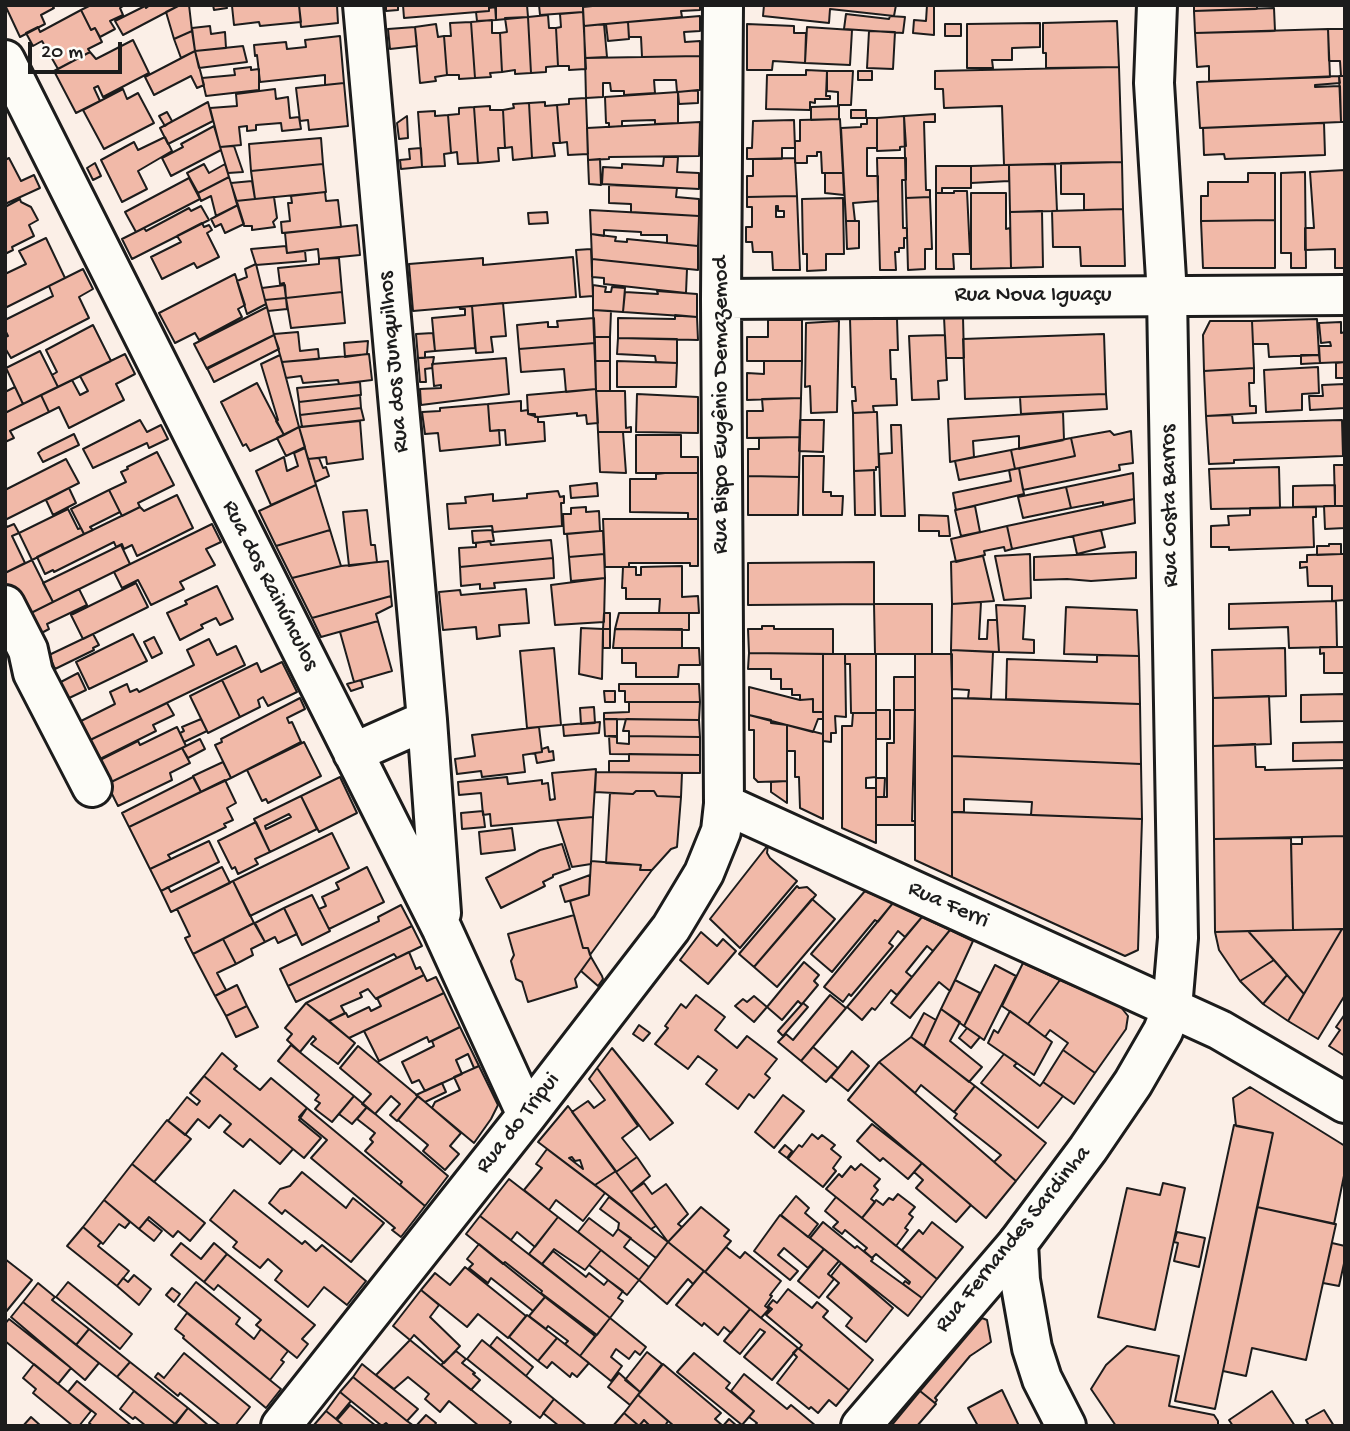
<!DOCTYPE html>
<meta charset="utf-8">
<style>
body{margin:0}
#map{position:relative;width:1350px;height:1431px;overflow:hidden;background:#fbefe7;font-family:"Gochi Hand",sans-serif}
canvas{display:block}
.frame{position:absolute;inset:0;border:7px solid #1c1c1c;pointer-events:none}
.scale{position:absolute;left:28px;top:42px;width:94px;height:32px;box-sizing:border-box;border:4px solid #1c1c1c;border-top:0;padding-left:9px;font-size:21px;line-height:24px;white-space:nowrap;color:#1c1c1c;-webkit-text-stroke:5px #fdfcf7;paint-order:stroke}
</style>
<div id="map">
<canvas width="1350" height="1431"></canvas>
<div class="frame"></div>
<div class="scale">20 m</div>
</div>
<script>
const ctx = document.querySelector('canvas').getContext('2d');
ctx.lineJoin = 'round';
function fill(path, color) {
  ctx.fillStyle = color;
  ctx.fill(path, 'evenodd');
}
function trace(path, color, width, dash) {
  ctx.strokeStyle = color;
  ctx.lineWidth = width;
  ctx.lineCap = dash ? 'butt' : 'round';
  ctx.setLineDash(dash || []);
  ctx.stroke(path);
}
function drawText(font, color, halo, rows, align = 'center') {
  ctx.font = font + ' "Gochi Hand",sans-serif';
  ctx.lineWidth = 6;
  ctx.setLineDash([]);
  ctx.textBaseline = 'middle';
  ctx.strokeStyle = halo;
  ctx.fillStyle = color;
  for (const [text, x, y, turn = 0] of rows) {
    ctx.save();
    ctx.translate(x, y);
    ctx.rotate((+turn || 0) * Math.PI / 180);
    ctx.textAlign = isNaN(turn) ? turn : align;
    if (halo) ctx.strokeText(text, 0, 0);
    ctx.fillText(text, 0, 0);
    ctx.restore();
  }
}
const building = new Path2D(`
 M5 5H56L53 7 54 8 41 15 45 24 20 37Z
 M91 5H125L120 8 123 15 110 21 115 29 100 37 95 28 91 30 81 10Z
 M180 5H189L192 31 174 39 166 12Z
 M180 5 123 35 115 21 145 6 146 8 150 5Z
 M213 5H226L227 8 214 10Z
 M242 5H299L301 22 260 26 259 22 234 25 232 6Z
 M299 5H337L338 23 301 27Z
 M386 5H398V10L386 11Z
 M403 5H489V11L404 18Z
 M495 5H527L528 17 496 20Z
 M539 5H583V12L540 15Z
 M602 5H700V10L681 11 682 17 584 26 583 7Z
 M764 5H896L894 16 830 9 829 23 763 16Z
 M927 5H934V35L913 33 914 20 926 21Z
 M1194 5H1257V9L1194 11Z
 M496 7V20L477 21 476 12 489 11V8Z
 M1274 8 1275 31 1195 33 1194 11Z
 M81 10 91 30 95 28 102 42 88 49 90 52 58 69 42 41 33 46 26 33 38 27 40 32Z
 M583 12 586 69 569 70V66H558L556 28 561 27 560 14Z
 M846 14 889 19 890 16 905 17 903 33 844 29Z
 M548 15 549 28H556L558 66 546 67V72L531 73 528 17Z
 M700 16V31L684 32 685 42 700 41V56L642 57 641 37H629L628 22Z
 M528 17 531 73 515 74V70L502 72 500 33 507 32 505 18Z
 M492 20V33H500L502 72 490 73 491 77 475 78 471 22Z
 M1117 21 1119 67 1046 68V53H1043V23Z
 M471 22 475 78 459 79V75H447L444 36H451L450 23Z
 M628 22 629 39 608 41 606 24Z
 M1040 23V47L1012 48V60H992L993 68H967V24Z
 M436 24 438 37 444 36 447 75 435 77 436 81 420 83 415 27Z
 M604 24 607 57 585 58 584 26Z
 M747 24 794 26V33H806L805 63 773 61 772 70H747Z
 M945 24H961V36H945Z
 M210 26 211 34 225 32 226 48 195 51 192 28Z
 M415 27 417 46 390 49 388 29Z
 M807 27 852 30 850 65 805 63Z
 M1328 29 1330 77 1209 81V66L1197 67 1195 33Z
 M1328 29H1345V76H1341L1340 61H1329Z
 M192 31 195 51 181 58 174 39Z
 M869 31 895 32 893 69 867 68Z
 M340 36 344 83 325 85V75L260 82 257 55 255 56 254 45 286 42 287 49 306 47 305 40Z
 M133 40 149 73 103 97 98 86 94 88 100 101 76 113 54 71 90 52 96 59Z
 M243 46 247 62 199 68 195 51Z
 M195 51 204 85 197 88 191 76 154 95 145 77Z
 M700 56V90L677 92 676 80H654L655 93 624 95V91H611L610 83H603V97L586 98 585 58Z
 M251 67V70L259 69V90L206 96 202 78 235 75 234 69Z
 M1119 67 1122 162 1004 165 1002 106 944 108 943 89H935V71Z
 M806 70 827 71 826 96H830V99H815V103L810 102V110L766 109 767 75H806Z
 M827 71H853L851 105H838V92L827 91Z
 M858 71H872V80H858Z
 M1339 76H1345V122H1341Z
 M1339 76 1340 83 1315 85V87L1340 86 1341 122 1200 128 1197 82Z
 M344 83 348 126 309 130 308 120 300 121 296 88Z
 M123 89 127 99 138 93 154 123 104 149 83 110Z
 M275 89 276 99 288 97 290 118 299 117 301 129 282 131 281 123 256 125V130L247 131V126L239 127 241 145 220 147 210 108 237 106 236 94Z
 M698 90V103L679 104 678 92Z
 M678 92V123L655 124V120L622 121V126L609 127V123H606L605 97Z
 M586 98 588 154 568 155 567 142 560 143 557 105 569 104V99Z
 M208 102 213 121 168 144 160 128Z
 M545 102V106L557 105 560 143H553L555 156 532 158 529 103Z
 M529 103 532 158 513 160 512 147 505 148 503 110 514 108 513 104Z
 M490 106V110H503L505 148H498L499 161 478 163 474 107Z
 M839 106V119L811 120V107Z
 M474 107 478 163 458 164 457 152 451 153 448 115 459 114V108Z
 M851 110H866V118H851Z
 M435 111V116L448 115 451 153 444 154 445 166 422 167 418 112Z
 M167 112 172 121 165 126 159 116Z
 M935 114V122H924L926 190H930V197L906 198 904 116Z
 M407 116 408 138 399 139 397 123Z
 M904 116 906 146 900 147V150L877 151V118Z
 M867 118H877V148H867V176H878V201L853 203 855 221H846L841 128 861 127V124H867Z
 M840 119 843 173H822L821 152H817V156H807V163H795V141H800V120Z
 M794 120 795 148H782V159H747V148H752L753 121Z
 M700 122 699 156 609 157V159L588 160 587 128Z
 M1324 123 1325 155 1225 159 1224 154 1204 155 1203 128Z
 M214 126 221 150 171 176 162 158 183 147 181 144Z
 M165 137 172 151 138 171 147 189 122 202 101 160 134 142 138 150Z
 M321 138 323 164 251 171 249 144Z
 M234 146 243 172 228 173 220 147Z
 M421 148 422 167 401 169 400 160 410 159 409 149Z
 M664 157H678L677 172 699 173V189L602 184 603 167 622 168V164L663 166Z
 M9 158 21 181 34 175 40 188 5 204V160Z
 M795 158 797 196 747 197V176H753V159Z
 M877 158H906V180H902L903 228H907V238H904V248H899V252H895L896 270H880Z
 M600 159 601 185 589 184 588 160Z
 M1122 162 1123 209 1084 210V194H1061V163Z
 M95 163 101 176 93 180 87 168Z
 M204 164 209 173 225 164 229 177 198 193 187 173Z
 M323 164 326 192 255 199 251 171Z
 M1055 164 1057 211 1010 212 1009 165Z
 M1004 165H1009V181L971 183V166Z
 M936 166H971V188H942V193H936Z
 M1345 170V268H1335V249L1305 250V228H1314L1310 172Z
 M1305 172 1306 268H1291V253H1281V173Z
 M825 173H843L844 195 825 193Z
 M1248 173H1275V220L1201 221V196H1208V182H1248Z
 M229 177 238 205 216 216 211 196 201 201 198 193Z
 M189 178 200 199 136 232 125 212Z
 M252 181 255 199 236 201 231 183Z
 M609 185 677 188 676 197 699 199V216L631 212V204L609 203Z
 M954 191H967L970 254H953L954 269H936V193H954Z
 M325 192 326 201 338 200 341 227 282 233 281 222 290 221 288 203H292L291 196Z
 M971 193H1006V229L1010 228 1011 268 971 269Z
 M797 196 800 270H773L772 252H753L752 242H746V227H752V207H747V197ZM776 206H778V211H784V217H776Z
 M274 197 277 218 273 222 275 227 252 230V226H244L236 201Z
 M930 197 932 249H925V269L908 270 906 198Z
 M843 198 844 254H826V270L807 271V254H803L802 199Z
 M20 199 21 202 31 207 38 220 29 225 34 236 12 247 13 250 5 254V207Z
 M238 205 244 224 225 233 221 224 215 227 211 219Z
 M201 206 209 220 132 259 122 239 144 228 146 231 189 208 191 211Z
 M1123 209 1125 266H1081L1080 247H1053L1052 211Z
 M590 210 699 216 698 246 667 243V235H641V232L604 230V236L591 234Z
 M1042 211 1043 267 1011 268 1010 212Z
 M547 212 548 223 529 224 528 213Z
 M1275 220V268H1203L1201 221Z
 M846 221H859V248L847 249Z
 M202 223 204 227 209 225 212 230 207 233 219 257 197 268 194 263 162 279 151 257 181 242 177 236Z
 M357 225 360 255 319 259 318 249 287 253 285 233Z
 M591 234 616 237 615 241 627 242V239L698 246V270L592 259Z
 M46 238 65 278 5 308V274L26 264 19 251Z
 M286 246 287 253 305 251 306 261 256 265 251 249Z
 M591 249 593 296 580 297 576 250Z
 M573 257 576 297 413 311 409 264 483 258V265Z
 M339 258 342 292 286 298 284 283 280 284 278 268 319 264V259Z
 M592 259 687 269 686 293 604 284V278L592 277Z
 M256 264 266 304 247 314 237 281 247 277 245 269Z
 M83 269 93 289 79 297 89 318 11 358 5 348V337L8 336 5 330V320L53 296 49 286Z
 M235 274 245 305 238 309 242 317 199 340 195 333 175 343 159 313Z
 M285 285 286 298 265 300 262 288Z
 M593 285 606 287 605 292H611L612 287 625 288 623 312 593 310Z
 M657 291 697 294V317L623 312 625 292 658 294Z
 M342 292 345 323 291 328 286 298Z
 M286 298 287 309 268 311 265 300Z
 M503 303 506 336 491 337 493 352 476 353 472 306Z
 M472 306 475 348 435 351 432 318 465 315V309H460V307Z
 M267 307 274 335 207 369 194 344Z
 M593 310 611 311 610 337H594Z
 M675 315 697 317 698 340 618 338V318L675 319Z
 M944 317H963L964 358H946Z
 M594 318 595 343 519 349 517 325 548 322V327H558L557 321Z
 M850 319H897L898 350H890L891 379H896L897 405 873 406 874 412 853 413 852 401H856L855 387H852Z
 M1317 319 1319 355 1269 357 1268 344H1253L1252 321Z
 M768 320H802V361H747V337H768Z
 M839 321 837 412 811 413 810 386 805 387 806 323Z
 M1210 321H1252L1254 368 1204 371 1203 335Z
 M1341 322V333L1345 332V362L1320 363 1319 346H1331L1330 342 1321 343 1319 323Z
 M93 325 111 361 58 387 52 375 57 372 46 350Z
 M298 332 300 351 318 349 319 359 282 362 274 334Z
 M433 333 435 351 425 352V358H418L416 334Z
 M1104 334 1106 394 965 399 963 339Z
 M274 335 279 349 214 382 207 368Z
 M945 335 947 380 938 381 939 399 912 400 909 336Z
 M594 337H610V361H595Z
 M618 338 677 339V363L656 362 655 356 617 354Z
 M368 341 367 354 345 357 344 343Z
 M595 343 596 389 566 392 564 369 521 372 519 349Z
 M40 351 58 387 23 404 6 368Z
 M125 354 135 374 116 384 124 400 69 428 59 407 49 412 41 395 72 380 80 395 88 391 80 376Z
 M369 354 372 380 339 384 338 380 303 383 301 376 286 378 282 362Z
 M280 355 299 427 284 435 276 421 278 420 261 364Z
 M1301 355H1319L1320 363 1301 364Z
 M434 357 432 368 425 369 426 382H420L418 358Z
 M506 358 509 394 421 405 420 389 441 388V385L434 386 432 364Z
 M595 361H610V391H596Z
 M617 361 677 363 676 387H617Z
 M764 361H802L801 398 747 400V373L764 374Z
 M1345 362V378H1336V363Z
 M1318 367 1319 393 1302 394V410L1266 412 1264 370Z
 M1254 368V383H1249L1250 406H1256V413L1206 416 1204 371Z
 M360 382 361 395 299 402 297 388Z
 M257 383 284 435 250 451 246 444 243 446 221 402Z
 M1345 384V408L1310 410 1309 396H1323L1322 385Z
 M15 387 23 404 5 413V392Z
 M596 389 598 423 587 424 586 415 577 416V413L538 417 528 414 527 395Z
 M596 391H625L626 428 631 427V432H598Z
 M637 394 698 397V433L636 432Z
 M1106 394 1107 409 1021 414 1020 397Z
 M41 395 49 412 10 431 14 438 5 442V413Z
 M360 395 361 408 300 415 299 402Z
 M801 398 800 437 747 438V411H763L762 399Z
 M521 401V411L528 410V414H535V417H538V422H544L545 441 506 445 505 430 490 431 488 404Z
 M488 404 490 431 499 430 500 445 440 451 438 433 425 434 422 412 440 411V408Z
 M361 408 364 420 302 427 300 415Z
 M874 412H877L879 467H876V470L854 471 853 413Z
 M1063 412 1064 440 1019 449V436L973 441 974 457 950 462 948 419Z
 M1232 415 1233 423 1342 420 1343 456 1234 460V463L1209 464 1206 416Z
 M140 420 147 432 161 425 168 439 149 448 147 443 93 468 83 449Z
 M800 420H824L823 452 799 451Z
 M360 421 363 459 327 464 326 457 308 459 299 427Z
 M891 425H901L905 516H881L879 454 892 453Z
 M299 427 305 447 286 456 277 438Z
 M1110 431 1114 435 1131 431 1133 463 1119 465 1120 470 1023 490 1019 468 1075 456 1071 438Z
 M598 432H623L626 473 600 472Z
 M74 434 79 445 43 462 38 453 42 450Z
 M636 435H681V457H698V473H636Z
 M800 437 799 477 748 476V449H759V438Z
 M1071 438 1075 456 1015 469 1011 450Z
 M305 448 316 485 271 505 256 471 284 457 287 471 298 466 294 453Z
 M1011 450 1015 469 959 480 955 461Z
 M157 452 174 485 138 503 140 507 122 516 109 490 126 482 121 472 128 469 127 467Z
 M803 456H824L823 492H831V496H843L842 515H803Z
 M319 458 323 468 326 467 329 476 315 482 308 459Z
 M66 459 79 483 5 520V490Z
 M1334 465H1345V506H1335Z
 M1279 467 1280 508 1211 509 1209 469Z
 M1019 468 1024 494 956 510 953 493 1011 481 1009 470Z
 M874 470 875 515H855L854 471Z
 M665 473H698V519H688V513L630 512V479H656V474Z
 M1133 473 1134 499 1103 505V502L1071 508 1066 487Z
 M748 476 799 477 798 515H748Z
 M597 483 598 496 571 498 570 486Z
 M316 485 330 530 276 546 259 511Z
 M1335 485V506L1293 507V486Z
 M1066 487 1071 508 1023 518 1018 497Z
 M69 488 76 503 53 515 46 500Z
 M109 490 120 512 90 527 93 530 84 534 71 509Z
 M558 491 560 497 564 496V503H561L562 526 493 532 492 526 449 529 447 504 466 503 465 497 493 494V501L527 498V494Z
 M177 495 193 528 137 556 132 545 124 549 122 544 116 547 114 542 54 572 53 570 45 574 37 557 140 507 144 511Z
 M1134 499 1135 523 1012 549 1007 526Z
 M975 506 980 532 961 536 955 510Z
 M1324 506H1345V528L1325 529Z
 M586 507V512L599 511 600 531 564 534 563 514H571V508Z
 M1316 507V517H1313L1314 547 1229 550V547H1211V526L1229 525 1228 516 1250 515V508Z
 M68 509 78 529 81 528 84 534 32 560 19 533Z
 M367 510 371 545H375L377 562 349 566 343 512Z
 M919 515 948 516 950 536H939V531H919Z
 M603 519H698V566H690V563H629V567H605Z
 M5 523 7 527 14 524 19 533 12 536 25 563 5 573Z
 M212 524 221 542 206 549 215 565 180 582 184 589 151 605 138 580 122 588 114 572Z
 M1007 526 1012 549 1005 551 1004 547 984 551 985 555 956 562 951 539Z
 M330 530 341 566 292 578 276 546Z
 M492 530 494 541 473 543 472 531Z
 M1101 530 1105 547 1077 554 1073 536Z
 M600 531H603L604 554 569 557 567 534Z
 M551 540 553 558 460 567 459 548 476 547V543L490 541 491 545Z
 M1329 544H1341V554L1317 555V546H1329Z
 M121 545 130 564 53 602 43 583Z
 M1136 552V578L1091 581 1067 579 1034 580V557Z
 M604 554 605 578 571 581 569 557Z
 M1030 554 1031 598 1004 600 995 556Z
 M1341 554H1345V600L1332 601V586H1308L1307 567 1300 568V562H1307V555Z
 M983 556 994 601 952 604 951 562Z
 M553 558 554 578 494 583 495 588 480 589V584L461 586 460 567Z
 M32 560 53 602 23 617 5 582V573Z
 M388 561 391 596 312 618 292 578 341 566Z
 M874 562V604L748 605V563Z
 M682 566V597L698 596 699 613H659L660 599H626V588H622L623 567H636V575H641V567Z
 M605 578 604 622 555 625 551 585Z
 M136 583 148 607 83 639 71 615Z
 M217 586 233 619 220 625 216 618 201 625 203 628 180 640 167 613 187 604 185 601Z
 M79 589 87 605 47 624 49 629 34 637 23 617Z
 M526 589 529 623 499 625 500 636 477 639 476 627 443 630 439 592 460 590 461 595Z
 M391 596 392 606 376 614 378 621 321 637 312 618Z
 M1336 601 1337 647 1289 648 1288 627 1229 629V604Z
 M981 602 979 639H987L988 620H997L999 652 951 650 952 604Z
 M874 604H932V654H875Z
 M996 605 1025 606 1023 639 1034 640V653L999 652Z
 M1066 607 1137 610 1139 656 1064 654Z
 M604 613H610V629H603Z
 M619 613H689V630L615 629Z
 M378 621 392 671 354 682 340 632Z
 M762 626H774V629H833V654L749 653 748 629H762Z
 M581 628 603 629 602 679 579 674Z
 M603 629H610V648H603Z
 M615 629H682V648H613Z
 M93 634 99 645 93 648 94 650 55 669 49 655Z
 M133 634 147 661 89 689 76 662Z
 M154 637 162 653 152 658 144 642Z
 M209 639 217 655 236 646 245 665 86 742 77 723 115 704 110 692 127 684 130 692 137 689 139 692 194 665 187 650Z
 M1320 647H1345V673H1324V653L1320 654Z
 M554 648 561 725 527 728 520 651Z
 M622 648H699L700 665H679L678 677H636V663H622Z
 M1285 648 1286 696 1213 698 1212 650Z
 M951 650 993 652 991 699 968 698 969 690 952 689Z
 M749 653 823 654V712H813V699L800 700V695H792V689H781V679H771V669H748Z
 M823 654H845L846 717 835 716 836 733H831V742L823 741Z
 M845 654H876V713H851L850 664H845Z
 M915 654H952V877L915 860Z
 M1097 655 1139 656 1140 704 1006 699 1007 659 1097 662Z
 M282 662 297 692 268 706 263 697 258 700 260 707 240 717 222 680 257 663 261 672Z
 M78 673 86 690 65 700 57 684Z
 M894 677H915V710H894Z
 M222 680 240 717 208 733 190 696Z
 M361 680 363 687 351 691 347 684Z
 M619 684H699L700 702H625V691H619Z
 M749 687 800 700 813 699V712H823V719H818L813 732 749 715Z
 M604 691H615V702H605Z
 M1345 694V721L1301 722V695Z
 M1269 696 1271 744 1213 746V698Z
 M300 698 305 709 287 718 289 723 292 722 301 742 231 778 215 745 222 742 221 739Z
 M952 698 1140 704 1141 764 952 756Z
 M629 702H700L699 720 604 719V713L629 712Z
 M167 703 174 715 153 725 156 731 96 761 86 742Z
 M594 707 595 723 581 724 580 708Z
 M876 710H890V739H876Z
 M894 710H915L912 821H915V825H876V797H887V743H894Z
 M853 713H876V777L866 778V788H876V843L842 828V726H852Z
 M749 715 771 720V723L787 725V781L758 782 754 778V730H749Z
 M201 719 207 731 184 742 180 733 184 731 182 727Z
 M604 719H617V737L605 736Z
 M626 719 699 720 700 737 629 736V731H623Z
 M600 722 599 733 564 736 563 725Z
 M787 725 823 734V819L800 808 799 777H795V751H787Z
 M177 727 186 746 107 784 96 762 138 741 140 745Z
 M539 727 542 752 523 755 525 772 482 777 481 771 457 774 455 759 475 756 472 735Z
 M609 736H617V743L629 744V736L700 737V755L610 754Z
 M200 739 205 749 188 758 182 748Z
 M304 742 321 776 268 803 266 799 262 801 247 770Z
 M1345 742V760L1293 761V743Z
 M1255 744 1256 767H1265V770L1345 768V836L1214 839 1213 746Z
 M548 747 549 752 553 751 554 760 537 763 535 753 542 752V749Z
 M182 748 190 763 170 773 172 780 118 806 107 784Z
 M629 754 700 755V773L609 772V761H629Z
 M952 756 1141 764 1142 819 1031 815 1032 802 964 799V812H952Z
 M223 762 231 778 201 792 193 776Z
 M596 769 593 817 491 826 490 814 483 815 481 793 459 795 458 782 507 777 508 784 542 780V784L548 783 550 800 555 799 552 773Z
 M596 772 682 773 681 797 657 796 654 791H636L633 794 595 792Z
 M193 777 201 792 129 827 122 813Z
 M340 777 357 813 319 832 301 796Z
 M876 778H885L884 797H876Z
 M225 780 236 803 227 808 233 820 224 824 226 827 168 855 171 859 150 869 129 827Z
 M787 781V803L771 792V782Z
 M636 791H654L657 796 681 797 677 847 671 849 652 870H640L641 865 606 863 610 793 633 794Z
 M301 796 317 829 270 852 254 819ZM289 814 291 817 266 829 265 826Z
 M483 811 485 827 462 829 461 813Z
 M952 812 1142 819 1138 950 1125 956 952 877Z
 M593 817 591 864 572 867 557 820Z
 M256 822 270 852 255 859 258 864 238 874 235 867 232 869 218 841Z
 M512 828 515 850 481 854 479 832Z
 M332 833 349 868 250 916 233 881Z
 M1345 836V929L1293 930 1291 844H1302V837Z
 M1291 838 1293 930 1215 932 1214 839Z
 M209 841 219 862 161 891 150 869Z
 M562 844 570 869 553 875V877L543 882 545 886 501 908 486 878 540 850Z
 M768 845 767 853 770 858 797 881 740 948 710 919Z
 M591 861 641 865 640 870H652L590 955 588 948H583L570 901 589 895Z
 M222 867 230 883 171 912 161 891 168 887 171 892Z
 M367 867 384 902 329 929 319 909 326 906 322 897 339 889 336 883Z
 M590 875 589 895 565 902 560 886Z
 M233 881 254 923 193 954 185 938 190 936 177 909Z
 M797 886 799 888 807 887 816 895 754 967 739 954Z
 M865 891 893 903 878 922 875 920 832 972 811 954Z
 M312 895 330 931 302 945 284 908Z
 M812 899 835 919 777 987 754 967Z
 M893 903 922 917 905 937 898 931 889 943 893 946 851 996 849 994 843 1002 824 987Z
 M401 905 412 926 288 986 280 969 379 921 378 917Z
 M284 908 297 934 278 943 275 937 265 942 255 923Z
 M574 915 583 948H588L591 957 575 979 577 987 528 1002 522 982 516 979 511 961 514 955 508 934Z
 M922 917 950 930 933 951 927 946 906 972 912 977 897 995 891 990 875 1010 872 1008 862 1020 847 1007Z
 M254 923 265 942 251 949 253 955 236 964 223 939Z
 M412 926 422 946 397 958 394 954 296 1002 288 986Z
 M1342 929 1304 994 1248 931 1293 930Z
 M1342 929H1345V995L1318 1039 1288 1021Z
 M950 930 973 941 950 991 939 982 910 1018 891 1003Z
 M1248 931 1274 960 1240 981 1219 950 1215 932Z
 M701 932 717 946 723 939 736 951 708 984 680 960Z
 M223 939 236 964 217 973 226 990 215 996 193 954Z
 M409 952 416 969 420 967 424 975 376 999 368 989 360 993 362 997 341 1006 345 1013 329 1021 306 1003Z
 M591 957 602 976 603 979 598 986 581 971Z
 M1274 960 1287 975 1263 1004 1240 981Z
 M804 962 819 975 814 981 818 985 803 1003 801 1004 798 1001 782 1020 767 1007Z
 M1023 963 1060 980 1028 1024 1002 1006Z
 M995 965 1016 976 984 1040 964 1026Z
 M424 975 427 981 436 977 444 993 349 1038 329 1021 346 1013 348 1017 369 1007 371 1011 381 1006 377 998Z
 M1287 975 1304 994 1288 1021 1263 1004Z
 M955 980 980 993 964 1026 941 1009Z
 M1060 980 1120 1006 1128 1016 1126 1029 1095 1073 1063 1050 1068 1043 1050 1030 1045 1037 1028 1024Z
 M237 985 247 1006 226 1016 215 996Z
 M444 993 460 1027 429 1042 427 1037 379 1061 364 1031Z
 M696 995 725 1017 715 1030 737 1048 747 1036 777 1059 765 1074 770 1078 754 1098 749 1094 738 1109 706 1084 717 1070 698 1056 688 1069 655 1044 668 1028 665 1026 681 1004 686 1008Z
 M830 995 846 1008 801 1061 778 1042 786 1034 793 1040Z
 M754 996 767 1007 754 1022 735 1006 743 999 747 1002Z
 M306 1003 355 1043 338 1064 311 1044 316 1039 313 1036 300 1052 287 1040 292 1034 285 1028Z
 M803 1003 808 1007 783 1036 778 1031Z
 M247 1006 258 1027 236 1037 226 1016Z
 M941 1009 960 1022 950 1041 982 1067 969 1082 924 1046Z
 M1010 1011 1052 1042 1034 1075 988 1043 994 1030 998 1033Z
 M924 1013 936 1020 924 1046 911 1037Z
 M1345 1014V1056L1329 1046 1340 1030 1336 1027Z
 M639 1025 650 1033 643 1041 633 1034Z
 M460 1027 479 1066 474 1068 468 1054 456 1060 462 1074 425 1091 419 1080 412 1083 402 1062 434 1046 432 1041Z
 M967 1028 980 1037 971 1048 959 1038Z
 M911 1037 975 1086 954 1112 921 1085 915 1093 879 1062Z
 M291 1045 354 1096 332 1122 315 1109 320 1103 315 1100 319 1095 278 1061Z
 M358 1046 418 1096 397 1121 390 1115 400 1104 391 1096 375 1114 362 1104 371 1094 340 1068Z
 M813 1047 838 1068 826 1082 801 1061Z
 M612 1048 673 1123 650 1140 597 1068Z
 M1063 1050 1095 1073 1074 1104 1043 1082Z
 M852 1051 869 1066 848 1091 831 1077Z
 M222 1053 237 1066 234 1069 260 1090 271 1078 307 1108 299 1120 321 1138 304 1158 204 1076Z
 M1004 1054 1017 1063 1014 1066 1040 1086 1043 1082 1063 1096 1038 1128 981 1083Z
 M879 1062 1016 1181 986 1218 848 1100Z
 M479 1066 498 1105 491 1119 474 1143 432 1108 435 1102 460 1090 454 1077Z
 M597 1068 638 1126 622 1138 637 1157 616 1172 572 1112 588 1101 594 1108 605 1100 589 1079Z
 M204 1076 293 1149 280 1164 250 1139 243 1147 224 1132 231 1124 220 1115 209 1128 198 1119 185 1135 168 1121 187 1097 197 1105 200 1101 190 1093Z
 M442 1083 446 1092 425 1102 416 1095Z
 M975 1086 1046 1143 1016 1181 994 1162 1001 1155 954 1118 957 1114 954 1112Z
 M1250 1087 1345 1146V1171L1334 1224 1257 1207 1273 1133 1236 1126 1233 1098Z
 M783 1095 804 1111 774 1148 755 1132Z
 M354 1096 367 1107 352 1124 339 1114Z
 M418 1096 461 1133 450 1146 459 1154 445 1170 423 1151 428 1145 398 1120Z
 M568 1106 616 1171 595 1185 538 1142ZM572 1157 575 1161 580 1160 583 1169 569 1158Z
 M367 1107 448 1176 425 1206 400 1185 402 1182 365 1151 373 1142 370 1139 375 1133 357 1119Z
 M307 1108 425 1206 401 1237 392 1230 395 1228 311 1158 327 1140 299 1117Z
 M167 1120 191 1139 154 1182 132 1164Z
 M872 1124 922 1163 908 1179 883 1158 880 1161 857 1141Z
 M1234 1125 1273 1133 1215 1409 1175 1401Z
 M812 1134 818 1139 822 1135 835 1145 831 1149 841 1157 833 1168 836 1171 823 1187 788 1159 799 1145 802 1147Z
 M785 1145 792 1151 787 1158 779 1152Z
 M547 1149 605 1193 583 1221 556 1200 549 1210 524 1190 542 1168 536 1164Z
 M637 1157 650 1176 631 1192 616 1172Z
 M922 1163 971 1205 956 1222 916 1188 923 1180 914 1172Z
 M132 1164 205 1223 190 1241 178 1231 173 1237 149 1217 139 1229 104 1200Z
 M861 1164 880 1179 874 1186 878 1190 871 1199 875 1202 862 1218 826 1189 839 1174 842 1177 851 1166 855 1170Z
 M616 1171V1172L656 1226 651 1229 595 1185Z
 M302 1172 346 1208 353 1198 384 1223 351 1262 285 1210 282 1214 269 1203 280 1189 290 1186Z
 M509 1179 558 1217 535 1247 517 1232 511 1240 480 1216Z
 M644 1183 652 1194 666 1184 688 1214 678 1224 682 1227 668 1242 631 1192Z
 M1163 1183 1185 1188 1155 1330 1098 1317 1127 1188 1160 1195Z
 M234 1190 302 1244 305 1241 316 1251 322 1245 366 1281 347 1305 324 1287 308 1307 275 1280 282 1271 268 1259 260 1268 233 1247 237 1242 210 1220Z
 M898 1194 915 1207 909 1214 913 1217 905 1228 908 1230 896 1246 862 1218 876 1200 883 1205 889 1198 893 1200Z
 M796 1196 809 1208 805 1213 818 1224 808 1237 781 1215Z
 M609 1197 668 1242 656 1258 618 1229 619 1223 600 1209Z
 M836 1197 937 1279 922 1298 903 1284 905 1281 909 1284 910 1282 876 1254 872 1258 864 1251 867 1248 845 1230 842 1234 833 1227 838 1222 825 1211Z
 M104 1200 130 1222 125 1228 119 1224 103 1244 83 1227Z
 M701 1207 729 1230 724 1236 731 1241 705 1272 668 1242Z
 M1257 1207 1336 1224 1306 1360 1252 1348 1246 1376 1223 1371Z
 M780 1215 824 1249 808 1268 784 1248 778 1255 798 1271 790 1280 754 1251Z
 M480 1216 610 1318 597 1335 541 1293 542 1291 505 1262 503 1264 466 1234Z
 M558 1217 601 1250 585 1270 554 1249 542 1264 529 1254Z
 M589 1218 613 1236 618 1229 631 1238 624 1247 649 1267 639 1280 578 1232Z
 M147 1219 162 1231 154 1241 139 1229Z
 M823 1222 855 1248 857 1246 873 1259 871 1261 922 1298 908 1316 810 1238Z
 M932 1222 963 1247 937 1279 902 1250 919 1230 923 1234Z
 M83 1227 101 1242 98 1246 129 1271 117 1286 67 1246Z
 M1177 1232 1205 1238 1199 1267 1174 1261 1178 1243 1174 1242Z
 M668 1242 704 1271 693 1284 688 1279 667 1304 639 1280Z
 M181 1243 201 1259 214 1243 227 1254 204 1282 171 1255Z
 M1332 1243 1345 1246V1259L1339 1286 1323 1283Z
 M479 1244 545 1297 533 1311 491 1278 488 1283 469 1268 473 1264 467 1259Z
 M726 1247 740 1258 745 1252 781 1281 770 1295 772 1296 765 1306 769 1309 761 1318 705 1272Z
 M824 1249 839 1261 828 1274 834 1279 819 1298 798 1281Z
 M601 1250 639 1280 627 1295 589 1265Z
 M553 1251 586 1277 589 1273 604 1285 608 1280 623 1291 618 1298 623 1301 610 1318 542 1264Z
 M227 1254 315 1325 302 1339 308 1344 297 1358 256 1325 261 1320 218 1285 214 1290 204 1282Z
 M5 1259 32 1280 5 1313Z
 M841 1263 893 1308 866 1342 846 1326 852 1318 827 1297 839 1283 831 1276Z
 M465 1267 526 1316 508 1338 478 1314 467 1327 421 1290 435 1273 450 1285Z
 M704 1271 750 1309 731 1333 724 1327 718 1335 704 1323 702 1326 676 1305Z
 M134 1275 151 1289 139 1305 117 1286 123 1278 128 1282Z
 M68 1282 132 1334 120 1349 56 1297Z
 M196 1282 240 1318 236 1324 254 1339 261 1329 288 1351 281 1360 284 1362 270 1380 178 1305Z
 M38 1283 55 1297 52 1300 89 1329 76 1345 23 1302Z
 M172 1288 180 1294 174 1302 166 1295Z
 M788 1289 812 1308 817 1302 828 1311 823 1317 873 1360 849 1390 799 1349 802 1345 766 1315 772 1309 768 1306 773 1300 777 1303Z
 M421 1290 439 1305 430 1317 460 1346 444 1363 414 1335 410 1340 393 1326Z
 M545 1297 595 1336 580 1356 565 1344 568 1341 548 1326 546 1329 529 1316Z
 M23 1302 99 1363 85 1380 11 1317Z
 M750 1309 798 1348 772 1380 744 1357 765 1332 760 1329 740 1354 724 1341Z
 M187 1313 281 1389 266 1408 183 1338 184 1336 175 1329Z
 M527 1315 557 1338 538 1361 509 1337Z
 M610 1318 646 1347 640 1355 635 1351 629 1359 616 1349 611 1357 622 1366 611 1381 580 1356Z
 M982 1318 987 1320 991 1342 970 1356 935 1398 937 1400 935 1403 920 1391Z
 M9 1319 71 1368 58 1384 5 1341V1324Z
 M89 1329 130 1362 117 1377 76 1345Z
 M497 1337 533 1367 526 1376 490 1346Z
 M557 1338 589 1363 577 1377 572 1373 570 1377 552 1362 547 1368 538 1361Z
 M410 1340 511 1422 508 1426H479L449 1401 440 1412 425 1399 429 1394 408 1377 394 1389 376 1375Z
 M482 1340 554 1399 540 1418 467 1359Z
 M1127 1346 1179 1356 1169 1406 1214 1415 1218 1421V1426H1116L1091 1389 1106 1365Z
 M798 1348 849 1390 836 1406 829 1400 818 1413 811 1407 809 1409 777 1383 797 1357 793 1353Z
 M456 1351 466 1359 462 1363 475 1373 473 1374 480 1380 471 1390 441 1365Z
 M647 1352 662 1364 640 1392 625 1380Z
 M184 1353 250 1407 235 1426H221L180 1393 178 1396 155 1377 158 1373 164 1378Z
 M694 1353 730 1383 726 1388 754 1411 742 1425 677 1372Z
 M130 1362 188 1408 175 1424 117 1377Z
 M34 1364 91 1411 79 1426H73L33 1393 36 1389 23 1378Z
 M362 1364 418 1409 407 1421 353 1377Z
 M663 1364 721 1413 715 1419 723 1426H674L638 1395Z
 M619 1373 640 1392 630 1405 608 1387Z
 M744 1374 787 1409 791 1405 816 1426H754L757 1423 749 1417 754 1411 731 1391Z
 M353 1377 407 1421 414 1426H389L386 1423 382 1426 351 1401 340 1392Z
 M77 1381 132 1426H93L89 1423 96 1414 68 1392Z
 M1002 1390 1019 1426H978L968 1408Z
 M134 1391 175 1424 177 1426H146L135 1417 133 1419 120 1409Z
 M920 1391 936 1404 917 1426H891Z
 M1272 1391 1295 1426H1233L1229 1420Z
 M340 1392 351 1401 336 1419 326 1411Z
 M638 1395 668 1421 665 1426H650L644 1420 639 1426 624 1413Z
 M554 1399 587 1426H559L543 1413Z
 M350 1405 376 1426H344L337 1420Z
 M188 1408 209 1426H178L176 1424Z
 M1324 1410 1334 1426H1309L1306 1420Z
 M326 1411 336 1419 344 1426 314 1425Z
 M624 1413 639 1426 644 1420 650 1426H613Z
 M426 1415 436 1423 434 1426H416Z
 M31 1417 41 1426H23Z
 M729 1419 737 1426H723Z`);
fill(building, '#f1b9a8');
trace(building, '#1c1c1c', 2);
const minor = new Path2D(`
 M363 5 427 720 441 913
 M5 60 442 929 527 1115
 M721 299 1345 295
 M5 605 28 650 33 673 92 787
 M353 753 427 720
 M724 804 1220 1030 1345 1103
 M281 1426 527 1115 671 928 704 873 721 831 724 804 721 299 723 5
 M861 1426 1018 1243`);
const major = new Path2D(`
 M1066 1426 1042 1379 1032 1348 1020 1280 1018 1243 1088 1149 1133 1083 1163 1031 1172 1008 1178 938 1167 295 1154 83 1157 5`);
trace(minor, '#1c1c1c', 44);
trace(major, '#1c1c1c', 44);
trace(minor, '#fdfcf7', 38);
trace(major, '#fdfcf7', 38);
drawText('23px', '#1c1c1c', '#fdfcf7', [
 ["Rua Nova Iguaçu",1033,296],
 ["Rua dos Junquilhos",395,362,-95],
 ["Rua Bispo Eugênio Demazemod",722,405,-90],
 ["Rua Costa Barros",1171,506,-91],
 ["Rua dos Rainúnculos",269,586,63],
 ["Rua Ferri",948,906,24],
 ["Rua do Tripui",519,1124,-52],
 ["Rua Fernandes Sardinha",1014,1240,-51]
]);
</script>
